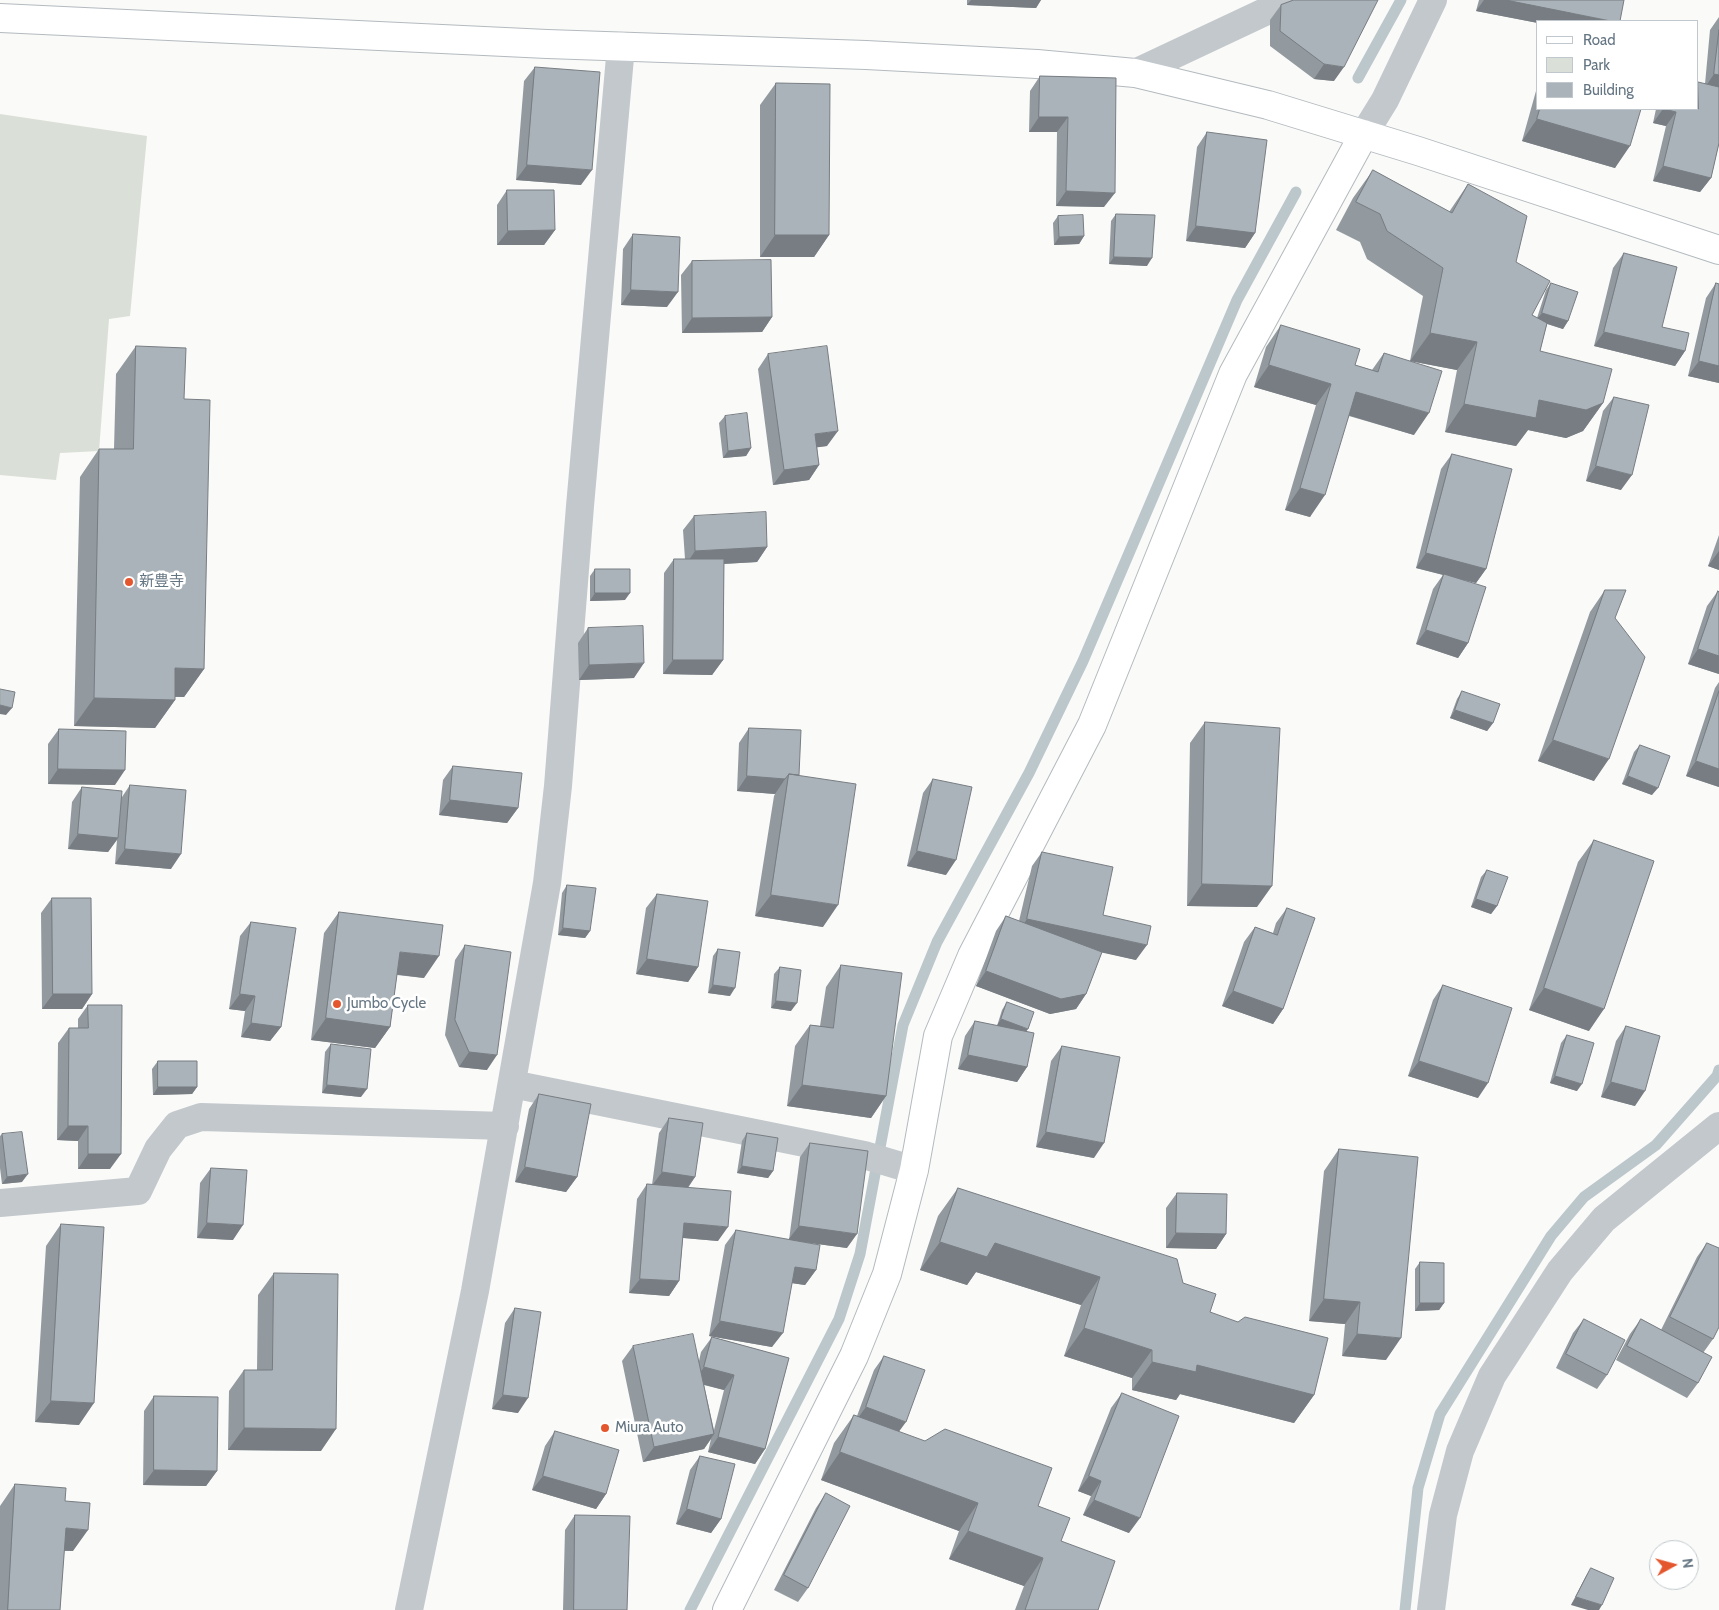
<!DOCTYPE html>
<meta charset="utf-8">
<style>
body{margin:0}
#map{position:relative;width:1719px;height:1610px;overflow:hidden;background:#fafaf8;font-family:Cabin,sans-serif}
canvas{display:block}
.legend{position:absolute;left:1536px;top:20px;width:162px;height:90px;box-sizing:border-box;background:#fff;border:1px solid #c1c8cd;margin:0;padding:6px 9px;list-style:none;font-size:15px;color:#657683}
.legend li{display:flex;align-items:center;gap:10px;height:25px}
.legend b{width:25px;border:1px solid #c1c8cd}
.north{position:absolute;left:1649px;top:1540px;width:50px;height:50px;box-sizing:border-box;background:#fff;border:1px solid #c1c8cd;border-radius:50%;rotate:83deg;font-size:14px;font-weight:700;line-height:20px;text-align:center;color:#657683}
.north::after{content:'';display:block;margin:auto;width:18px;height:22px;background:#e4572e;clip-path:polygon(50% 0,100% 100%,50% 72%,0 100%)}
</style>
<div id="map">
<canvas width="1719" height="1610"></canvas>
<ul class="legend">
<li><b style="height:6px;background:#fff"></b>Road</li>
<li><b style="height:14px;background:#dadfd7"></b>Park</li>
<li><b style="height:14px;background:#aab3b9"></b>Building</li>
</ul>
<div class="north">N</div>
</div>
<script>
const ctx = document.querySelector('canvas').getContext('2d');
ctx.lineJoin = 'round';
function fill(path, color) {
  ctx.fillStyle = color;
  ctx.fill(path, 'evenodd');
}
function trace(path, color, width, dash) {
  ctx.strokeStyle = color;
  ctx.lineWidth = width;
  ctx.lineCap = dash ? 'butt' : 'round';
  ctx.setLineDash(dash || []);
  ctx.stroke(path);
}
function drawText(font, color, halo, rows, align = 'center') {
  ctx.font = font + ' Cabin,"Noto Sans JP",sans-serif';
  ctx.lineWidth = 5;
  ctx.setLineDash([]);
  ctx.textBaseline = 'middle';
  ctx.strokeStyle = halo;
  ctx.fillStyle = color;
  for (const [text, x, y, turn = 0] of rows) {
    ctx.save();
    ctx.translate(x, y);
    ctx.rotate((+turn || 0) * Math.PI / 180);
    ctx.textAlign = isNaN(turn) ? turn : align;
    if (halo) ctx.strokeText(text, 0, 0);
    ctx.fillText(text, 0, 0);
    ctx.restore();
  }
}
fill(new Path2D(`
 M0 114 147 136 130 316 109 319 99 451 60 453 56 480 0 475Z`), '#dadfd7');
trace(new Path2D(`
 M1358 78 1401 0
 M690 1610 839 1319 860 1254 903 1025 937 942 1029 773 1083 661 1237 300 1296 192
 M1405 1610 1418 1488 1440 1414 1551 1236 1584 1197 1656 1145 1717 1076 1719 1070`), '#bbc7cb', 11);
const secondary = new Path2D(`
 M0 18 547 44 866 55 1037 64 1135 73 1268 105 1418 151 1719 250
 M727 1610 854 1356 887 1274 914 1170 938 1036 972 956 1092 725 1233 374 1364 134`);
trace(secondary, '#b3babf', 30);
trace(new Path2D(`
 M1135 73 1290 0
 M1364 134 1385 100 1433 0
 M512 1084 864 1155 914 1170
 M0 1203 138 1191 158 1149 177 1125 201 1117 505 1126
 M409 1610 475 1291 547 883 558 786 580 506 621 46
 M1431 1610 1443 1515 1460 1451 1492 1376 1560 1271 1604 1219 1719 1126`), '#c3c8cc', 28);
trace(secondary, '#fff', 28);
fill(new Path2D(`
 M967 0H1041L1036 8 967 5Z
 M1294 0 1334 81 1314 79 1270 46V20L1281 5Z
 M1479 0H1624L1538 21V23L1476 11Z
 M1719 17V143L1711 178 1700 192 1653 181 1666 126 1653 123 1656 109H1698L1705 84 1710 30Z
 M535 67 581 185 516 180 524 81Z
 M1040 76 1116 78 1104 207 1056 206 1057 132H1029L1030 91Z
 M776 83 829 235 814 257H760V105Z
 M1538 89V109H1641L1615 168 1522 141 1536 91Z
 M1207 132 1255 233 1245 248 1186 241 1197 147Z
 M1373 170 1449 212 1468 184 1516 262 1532 315 1537 318 1546 290 1551 283 1568 321 1563 329 1547 324 1540 351 1603 403 1583 431 1566 438 1528 430 1516 446 1445 432 1457 370 1410 361 1423 296 1367 259 1360 242 1336 230 1353 198Z
 M507 190 555 230 544 245H497V205Z
 M1116 214 1147 266 1109 264 1111 221Z
 M1058 216 1084 236 1079 244 1054 245 1053 223Z
 M633 234 667 307 621 305 623 249Z
 M1624 253 1662 327 1685 351 1675 366 1594 346 1613 268Z
 M692 261 772 317 762 332 682 333 681 275Z
 M1716 283 1719 284V383L1688 376 1706 298Z
 M1281 325 1355 365 1372 370 1384 353 1414 435 1349 416 1310 517 1285 510 1316 405 1254 387 1266 347Z
 M136 346 184 399 204 669 184 697H175V700L155 728 74 726 80 477 99 449H114L116 374Z
 M768 354 827 446 817 447 819 465 809 480 773 485 758 369Z
 M1614 397 1621 490 1586 481 1603 411Z
 M725 416 751 448 746 456 723 458 719 423Z
 M1452 454 1486 569 1476 583 1464 580 1468 643 1458 658 1416 644 1433 589 1443 575 1416 568 1441 469Z
 M694 516 767 547 757 562 724 564 723 660 712 675 663 674 664 573 674 559H685L683 530Z
 M1719 535V570L1708 566Z
 M595 569 625 600 590 601V576Z
 M1605 590 1615 618 1594 781 1538 761 1590 612Z
 M1718 591 1719 592V674L1688 664 1707 606Z
 M588 628 634 678 579 680 578 643Z
 M1719 682V787L1686 776 1715 688Z
 M1462 691 1493 723 1487 731 1450 718 1457 699Z
 M1205 722 1257 907 1187 906 1190 743Z
 M749 728 799 775 823 927 755 916 774 796 775 794 737 791 739 743Z
 M59 729 115 785 48 784V744Z
 M1640 745 1652 795 1622 784 1634 752Z
 M453 766 518 808 507 823 439 815 443 780Z
 M933 779 946 875 907 866 923 793Z
 M130 785 171 869 115 864 117 840 108 852 68 849 72 802 82 787 122 797Z
 M1594 840 1589 1031 1529 1010 1578 862Z
 M1042 852 1103 915 1136 960 1102 952 1086 994 1076 1009 1050 1014 976 986 996 931 1006 916 1019 921 1032 866Z
 M1487 870 1497 906 1491 914 1471 907 1481 877Z
 M567 885 590 931 585 938 558 935 562 893Z
 M657 894 698 967 688 982 636 974 646 908Z
 M52 898 92 994 82 1009H42L41 913Z
 M1287 908 1283 1009 1273 1024 1222 1006 1244 942 1255 927 1273 933 1276 923Z
 M339 912 424 978 397 975 390 1027 375 1048 311 1040 324 933Z
 M251 922 281 1027 270 1041 241 1037 245 1011 229 1009 240 936Z
 M465 945 487 1070 459 1067 445 1035 455 960Z
 M718 949 730 996 708 993 713 956Z
 M841 965 886 1096 871 1118 787 1106 795 1046 810 1025 820 1026 826 987Z
 M780 967 791 1011 771 1008 774 974Z
 M1443 985 1478 1098 1408 1076 1433 1000Z
 M1007 1002 1026 1032 1027 1067 1017 1082 958 1069 965 1036 975 1021 997 1026 1002 1010Z
 M88 1005 110 1169H78V1141L57 1140 58 1043 69 1028H78V1019Z
 M1626 1026 1635 1106 1601 1097 1616 1041Z
 M1567 1035 1577 1091 1550 1083 1561 1043Z
 M331 1044 361 1097 322 1093 325 1052Z
 M1062 1046 1094 1158 1036 1147 1051 1061Z
 M158 1061 197 1087 192 1094 153 1095 152 1069Z
 M539 1094 577 1177 566 1192 515 1182 529 1109Z
 M669 1118 695 1177 688 1188 718 1241 683 1238 679 1281 669 1296 629 1293 637 1199 647 1184 652 1185 659 1133Z
 M747 1133 773 1171 768 1178 737 1173 742 1141Z
 M2 1134 22 1182 2 1184 0 1168V1136Z
 M810 1143 847 1248 803 1242 816 1270 805 1285 792 1283 772 1347 709 1336 725 1245 736 1230 789 1240 800 1157Z
 M1339 1149 1386 1360 1342 1356 1345 1324 1309 1321 1324 1171Z
 M211 1168 233 1240 197 1238 200 1183Z
 M958 1188 1183 1283 1210 1312 1314 1395 1294 1423 1180 1394 1176 1400 1132 1390V1378L1064 1356 1081 1305 976 1272 967 1285 920 1270 938 1216Z
 M1177 1193 1226 1234 1216 1249 1166 1248V1208Z
 M61 1224 79 1425 35 1422 46 1246Z
 M1707 1243 1713 1339 1703 1353 1698 1383 1687 1398 1616 1360 1630 1334 1641 1319 1661 1330 1697 1257Z
 M1420 1262 1444 1303 1439 1310 1415 1311V1269Z
 M274 1273 321 1451 228 1450 229 1391 244 1370H257L258 1295Z
 M515 1308 518 1413 492 1409 505 1323Z
 M1584 1319 1607 1375 1597 1389 1556 1368 1573 1333Z
 M712 1337 789 1358 765 1449 755 1464 708 1452 711 1439 704 1449 643 1462 622 1361 633 1346 699 1361 701 1352ZM704 1385 724 1390 714 1430Z
 M884 1356 899 1432 1038 1506 1061 1541 1098 1610H1015L1024 1586 949 1559 959 1531 821 1480 834 1443 854 1415 857 1416 874 1370Z
 M1122 1393 1129 1533 1083 1515 1091 1496 1078 1491 1111 1408Z
 M154 1396 217 1471 206 1486 143 1485 144 1411Z
 M555 1431 606 1494 596 1509 532 1490 545 1446Z
 M700 1456 721 1519 711 1533 676 1524 690 1470Z
 M15 1484 65 1501 73 1551H64L60 1610H0V1506Z
 M826 1493 808 1588 798 1602 774 1590 816 1508Z
 M575 1515 627 1610H563L565 1530Z
 M1591 1568 1614 1578 1571 1605 1586 1576Z`), '#929a9f');
fill(new Path2D(`
 M971 0H1041L1036 8 967 5Z
 M1484 0H1506L1611 21H1538V23L1476 11Z
 M1324 64 1344 67 1334 81 1314 79Z
 M1714 74 1719 75V91L1704 89Z
 M1663 109 1676 112 1666 126 1653 123Z
 M1039 117H1068L1057 132H1029Z
 M1537 119 1630 146 1615 168 1522 141Z
 M527 165 592 170 581 185 516 180Z
 M1663 166 1711 178 1700 192 1653 181Z
 M1066 191 1115 193 1104 207 1056 206Z
 M1196 226 1255 233 1245 248 1186 241Z
 M555 230 544 245H497L508 231Z
 M775 235H829L814 257H760Z
 M1084 236 1079 244 1054 245 1059 237Z
 M1114 257 1152 258 1147 266 1109 264Z
 M631 290 678 292 667 307 621 305Z
 M1542 313 1568 321 1563 329 1536 320Z
 M772 317 762 332 682 333 692 318Z
 M1604 332 1685 351 1675 366 1594 346Z
 M1430 333 1477 342 1457 370 1410 361Z
 M1699 361 1719 366V383L1688 376Z
 M1269 365 1331 384 1316 405 1254 387Z
 M1356 392 1429 413 1414 435 1341 413Z
 M1539 400 1603 403 1583 431 1566 438 1528 430 1516 446 1445 432 1464 404Z
 M838 431 827 446 805 449 815 434Z
 M751 448 746 456 723 458 728 451Z
 M819 465 809 480 773 485 784 470Z
 M1596 466 1632 475 1621 490 1586 481Z
 M1300 488 1325 495 1310 517 1285 510Z
 M767 547 757 562 685 566 695 551Z
 M1719 551V570L1708 566Z
 M1426 553 1486 569 1476 583 1416 568Z
 M595 593H630L625 600 590 601Z
 M1426 630 1468 643 1458 658 1416 644Z
 M1698 649 1719 656V674L1688 664Z
 M673 660H723L712 675 663 674Z
 M644 663 634 678 579 680 589 665Z
 M175 668 204 669 184 697 156 696Z
 M94 698 175 700 155 728 74 726Z
 M0 705 12 708 6 715 0 714Z
 M1455 710 1493 723 1487 731 1450 718Z
 M1553 740 1609 759 1594 781 1538 761Z
 M1696 761 1719 769V787L1686 776Z
 M58 769 125 770 115 785 48 784Z
 M747 776 785 779 775 794 737 791Z
 M1628 776 1658 788 1652 795 1622 784Z
 M450 800 518 808 507 823 439 815Z
 M78 834 118 838 108 852 68 849Z
 M125 849 181 854 171 869 115 864Z
 M917 851 956 860 946 875 907 866Z
 M1202 884 1272 886 1257 907 1187 906Z
 M771 895 838 905 823 927 755 916Z
 M1476 899 1497 906 1491 914 1471 907Z
 M1027 919 1147 945 1136 960 1017 934Z
 M563 928 590 931 585 938 558 935Z
 M400 952 439 956 424 978 385 973Z
 M647 959 698 967 688 982 636 974Z
 M986 971 1086 994 1076 1009 1050 1014 976 986Z
 M713 985 735 988 730 996 708 993Z
 M1544 988 1604 1009 1589 1031 1529 1010Z
 M1233 991 1283 1009 1273 1024 1222 1006Z
 M53 994H92L82 1009H42Z
 M240 994 255 996 245 1011 229 1009Z
 M776 1001 797 1003 791 1011 771 1008Z
 M326 1018 390 1027 375 1048 311 1040Z
 M1001 1019 1028 1029 1023 1036 996 1027Z
 M251 1023 281 1027 270 1041 241 1037Z
 M469 1052 497 1055 487 1070 459 1067Z
 M968 1055 1027 1067 1017 1082 958 1069Z
 M1419 1061 1488 1083 1478 1098 1408 1076Z
 M1555 1076 1582 1084 1577 1091 1550 1083Z
 M1611 1082 1645 1091 1635 1106 1601 1097Z
 M327 1085 367 1089 361 1097 322 1093Z
 M802 1085 886 1096 871 1118 787 1106Z
 M158 1087H197L192 1094 153 1095Z
 M68 1126H88L78 1141 57 1140Z
 M1046 1132 1104 1143 1094 1158 1036 1147Z
 M88 1154H121L110 1169H78Z
 M742 1166 773 1171 768 1178 737 1173Z
 M525 1167 577 1177 566 1192 515 1182Z
 M662 1172 695 1177 685 1191 651 1187Z
 M28 1174 22 1182 2 1184 7 1177Z
 M207 1223 243 1225 233 1240 197 1238Z
 M684 1223 728 1227 718 1241 673 1237Z
 M799 1226 857 1234 847 1248 788 1240Z
 M1176 1233 1226 1234 1216 1249 1166 1248Z
 M940 1242 995 1243 1100 1277 1081 1305 976 1272 967 1285 920 1270Z
 M795 1267 816 1270 805 1285 784 1282Z
 M640 1279 679 1281 669 1296 629 1293Z
 M1324 1299 1360 1302 1345 1324 1309 1321Z
 M1420 1303H1444L1439 1310 1415 1311Z
 M720 1321 783 1333 772 1347 709 1336Z
 M1084 1328 1152 1350 1132 1378 1064 1356Z
 M1357 1334 1401 1338 1386 1360 1342 1356Z
 M1152 1362 1197 1365 1314 1395 1294 1423 1180 1394 1176 1400 1132 1390Z
 M704 1367 734 1375 724 1390 694 1382Z
 M503 1395 528 1398 518 1413 492 1409Z
 M51 1401 94 1403 79 1425 35 1422Z
 M866 1407 906 1422 895 1437 855 1422Z
 M244 1428 336 1429 321 1451 228 1450Z
 M714 1434 704 1449 643 1462 654 1447Z
 M718 1437 765 1449 755 1464 708 1452Z
 M840 1452 978 1503 959 1531 821 1480Z
 M154 1470 217 1471 206 1486 143 1485Z
 M543 1476 606 1494 596 1509 532 1490Z
 M1089 1476 1101 1481 1091 1496 1078 1491Z
 M1094 1500 1140 1518 1129 1533 1083 1515Z
 M687 1509 721 1519 711 1533 676 1524Z
 M66 1528 88 1530 73 1551 50 1550Z
 M968 1531 1043 1558 1024 1586 949 1559Z
 M1576 1597 1602 1605 1599 1610H1588L1571 1605Z`), '#777d82');
const building = new Path2D(`
 M1294 0H1378L1344 67 1324 64 1280 31 1281 5Z
 M1506 0H1624L1620 21H1611Z
 M1719 30V75L1714 74Z
 M535 67 600 72 592 170 527 165Z
 M1040 76 1116 78 1115 193 1066 191 1068 117H1039Z
 M1698 82 1719 87V143L1711 178 1663 166 1676 112 1664 109H1698Z
 M776 83 830 84 829 235H775Z
 M1540 109H1641L1630 146 1537 119Z
 M1207 132 1267 140 1255 233 1196 226Z
 M1373 170 1452 213 1468 184 1527 216 1516 262 1550 281 1532 315 1547 323 1540 351 1612 369 1603 403 1586 410 1539 400 1536 418 1464 404 1477 342 1430 333 1443 268 1387 231 1380 214 1356 202Z
 M507 190H554L555 230 508 231Z
 M1116 214 1155 215 1152 258 1114 257Z
 M1083 215 1084 236 1059 237 1058 216Z
 M633 234 680 237 678 292 631 290Z
 M1624 253 1677 267 1662 327 1689 333 1685 351 1604 332Z
 M771 260 772 317 692 318V261Z
 M1551 283 1578 292 1568 321 1542 313Z
 M1716 283 1719 284V366L1699 361Z
 M1281 325 1360 349 1355 365 1378 372 1384 353 1442 371 1429 413 1356 392 1325 495 1300 488 1331 384 1269 365Z
 M136 346 186 348 184 399 210 400 204 669 175 668V700L94 698 99 449H133Z
 M827 346 838 431 815 434 819 465 784 470 768 354Z
 M1614 397 1649 405 1632 475 1596 466Z
 M747 413 751 448 728 451 725 416Z
 M1452 454 1512 469 1486 569 1426 553Z
 M766 512 767 547 695 551 694 516Z
 M674 559H724L723 660H673Z
 M595 569H630V593H595Z
 M1444 574 1486 587 1468 643 1426 630Z
 M1605 590H1626L1615 618 1645 657 1609 759 1553 740Z
 M1718 591 1719 592V656L1698 649Z
 M643 626 644 663 589 665 588 628Z
 M0 689 15 692 12 708 0 705Z
 M1462 691 1500 704 1493 723 1455 710Z
 M1719 691V769L1696 761Z
 M1205 722 1280 728 1272 886 1202 884Z
 M749 728 801 730 799 775 789 774 785 779 747 776Z
 M59 729 126 731 125 770 58 769Z
 M1640 745 1670 756 1658 788 1628 776Z
 M453 766 522 773 518 808 450 800Z
 M789 774 856 784 838 905 771 895Z
 M933 779 972 787 956 860 917 851Z
 M130 785 186 790 181 854 125 849Z
 M82 787 122 791 118 838 78 834Z
 M1594 840 1654 861 1604 1009 1544 988Z
 M1042 852 1113 867 1103 915 1151 926 1147 945 1027 919Z
 M1487 870 1508 877 1497 906 1476 899Z
 M567 885 596 888 590 931 563 928Z
 M657 894 708 901 698 967 647 959Z
 M52 898H91L92 994H53Z
 M1287 908 1315 918 1283 1009 1233 991 1255 927 1277 935Z
 M339 912 443 925 439 956 400 952 390 1027 326 1018Z
 M1006 916 1102 952 1086 994 1061 999 986 971Z
 M251 922 296 928 281 1027 251 1023 255 996 240 994Z
 M465 945 511 952 497 1055 469 1052 455 1020Z
 M718 949 740 952 735 988 713 985Z
 M841 965 902 973 886 1096 802 1085 810 1025 833 1028Z
 M780 967 801 970 797 1003 776 1001Z
 M1443 985 1512 1008 1488 1083 1419 1061Z
 M1007 1002 1034 1012 1028 1029 1001 1019Z
 M88 1005H122L121 1154H88V1126H68L69 1028H88Z
 M975 1021 1034 1033 1027 1067 968 1055Z
 M1626 1026 1660 1036 1645 1091 1611 1082Z
 M1567 1035 1594 1043 1582 1084 1555 1076Z
 M331 1044 371 1049 367 1089 327 1085Z
 M1062 1046 1120 1057 1104 1143 1046 1132Z
 M158 1061H197V1087H158Z
 M539 1094 591 1104 577 1177 525 1167Z
 M669 1118 703 1123 695 1177 662 1172Z
 M22 1132 28 1174 7 1177 2 1134Z
 M747 1133 778 1138 773 1171 742 1166Z
 M810 1143 868 1151 857 1234 799 1226Z
 M1339 1149 1418 1157 1401 1338 1357 1334 1360 1302 1324 1299Z
 M211 1168 247 1170 243 1225 207 1223Z
 M647 1184 731 1191 728 1227 684 1223 679 1281 640 1279Z
 M958 1188 1177 1259 1183 1283 1216 1294 1210 1312 1238 1322 1245 1317 1328 1338 1314 1395 1197 1365 1196 1372 1152 1362V1350L1084 1328 1100 1277 995 1243 987 1257 940 1242Z
 M1177 1193 1227 1194 1226 1234 1176 1233Z
 M61 1224 104 1227 94 1403 51 1401Z
 M736 1230 820 1245 816 1270 795 1267 783 1333 720 1321Z
 M1707 1243 1719 1248V1327L1713 1339 1670 1317Z
 M1420 1262 1444 1263V1303H1420Z
 M274 1273 338 1274 336 1429 244 1428V1370H272Z
 M515 1308 541 1312 528 1398 503 1395Z
 M1584 1319 1625 1340 1607 1375 1566 1354Z
 M1641 1319 1712 1357 1698 1383 1627 1346Z
 M693 1334 714 1434 654 1447 633 1346Z
 M712 1337 789 1358 765 1449 718 1437 734 1375 704 1367Z
 M884 1356 925 1370 906 1422 866 1407Z
 M1122 1393 1179 1416 1140 1518 1094 1500 1101 1481 1089 1476Z
 M154 1396 218 1397 217 1471 154 1470Z
 M854 1415 925 1441 945 1429 1052 1468 1038 1506 1070 1518 1061 1541 1115 1561 1098 1610H1025L1043 1558 968 1531 978 1503 840 1452Z
 M555 1431 619 1450 606 1494 543 1476Z
 M700 1456 735 1464 721 1519 687 1509Z
 M15 1484 66 1488 65 1501 90 1503 88 1530 66 1528 60 1610H8Z
 M826 1493 850 1506 808 1588 784 1575Z
 M575 1515 630 1516 627 1610H574Z
 M1591 1568 1614 1578 1602 1605 1576 1597Z`);
fill(building, '#aab3b9');
trace(building, '#777d82', 1);
for (const [x, y, r, color] of [
 [129,582,5,"#e4572e"],
 [337,1004,5,"#e4572e"],
 [605,1428,5,"#e4572e"]
]) {
  const dot = new Path2D();
  dot.arc(x, y, r, 0, 2 * Math.PI);
  ctx.fillStyle = color;
  ctx.fill(dot);
  trace(dot, '#fff', 2);
}
drawText('15px', '#657683', '#fff', [
 ["新豊寺",139,582],
 ["Jumbo Cycle",347,1004],
 ["Miura Auto",615,1428]
], 'left');
</script>
